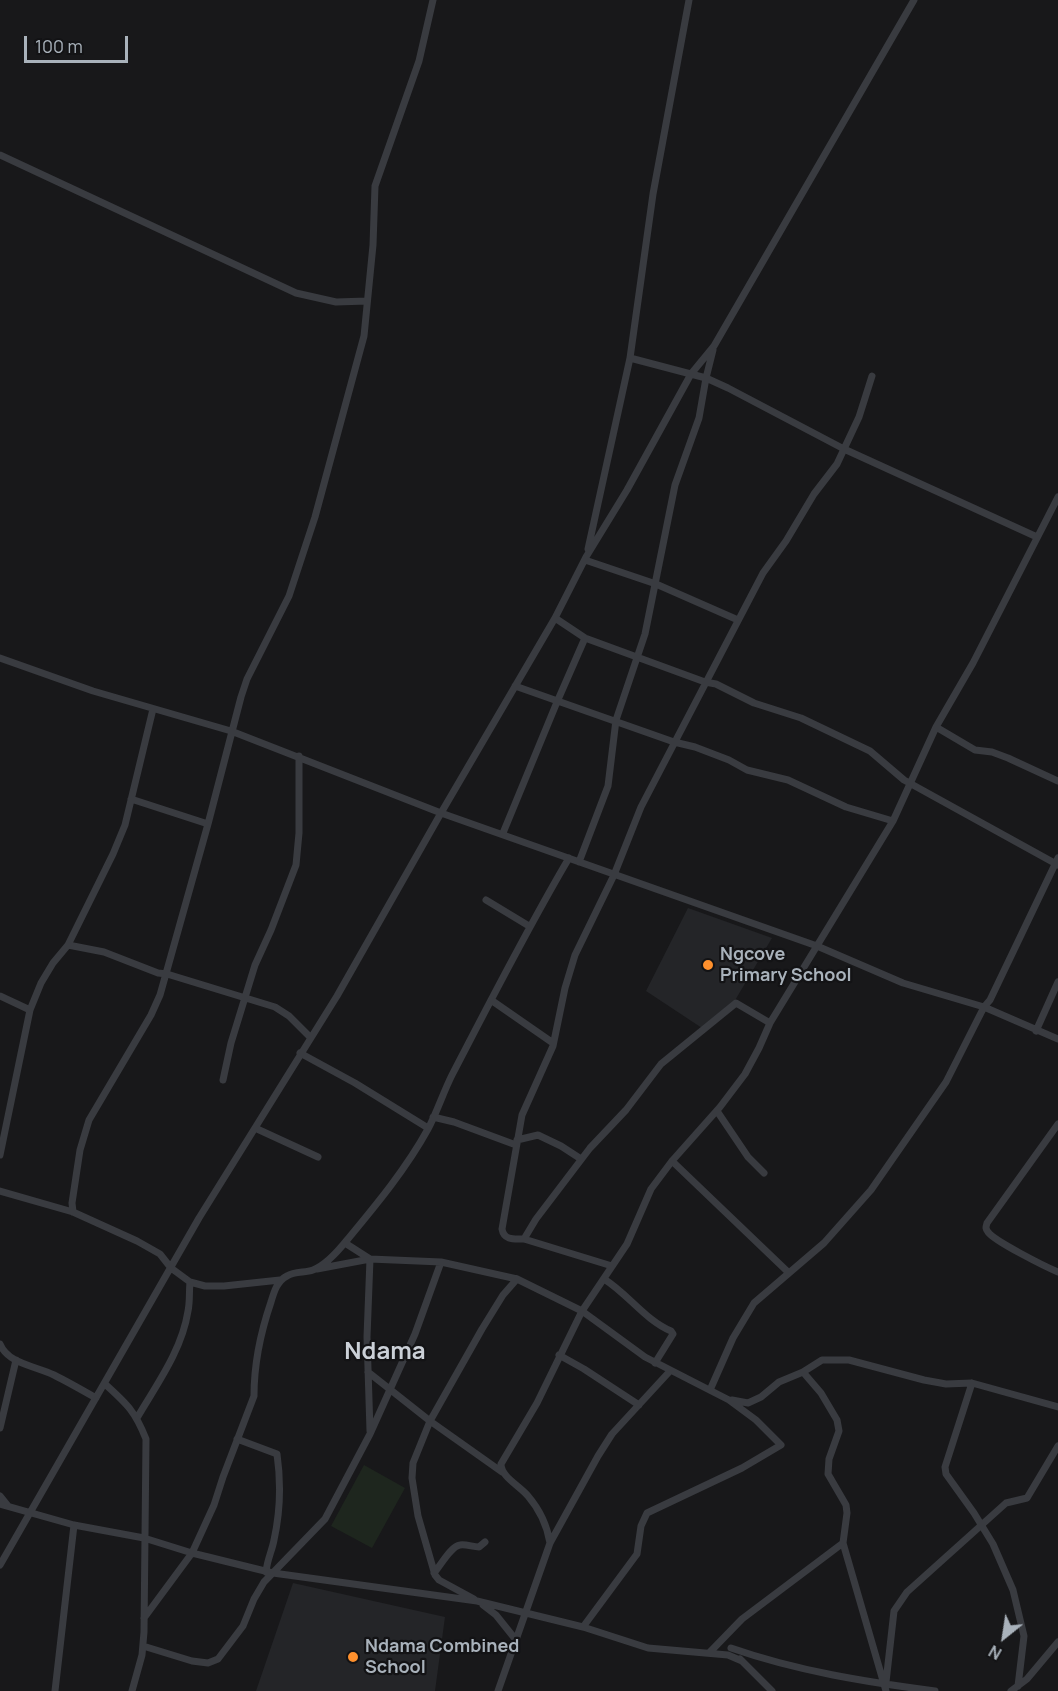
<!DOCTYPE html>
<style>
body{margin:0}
#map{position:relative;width:1058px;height:1691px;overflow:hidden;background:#18181a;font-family:Manrope,sans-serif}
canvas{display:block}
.north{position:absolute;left:974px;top:1607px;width:60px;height:60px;-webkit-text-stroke:4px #131315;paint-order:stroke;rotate:210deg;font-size:16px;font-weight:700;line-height:24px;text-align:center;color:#a9b2bb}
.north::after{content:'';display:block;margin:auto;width:21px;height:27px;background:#a9b2bb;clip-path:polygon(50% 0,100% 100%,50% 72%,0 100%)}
.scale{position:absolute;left:24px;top:36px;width:104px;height:27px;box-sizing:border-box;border:3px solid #a9b2bb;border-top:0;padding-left:8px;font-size:18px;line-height:21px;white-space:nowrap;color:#a9b2bb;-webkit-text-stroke:4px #131315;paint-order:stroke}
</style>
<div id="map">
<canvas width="1058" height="1691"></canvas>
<div class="north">N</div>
<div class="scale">100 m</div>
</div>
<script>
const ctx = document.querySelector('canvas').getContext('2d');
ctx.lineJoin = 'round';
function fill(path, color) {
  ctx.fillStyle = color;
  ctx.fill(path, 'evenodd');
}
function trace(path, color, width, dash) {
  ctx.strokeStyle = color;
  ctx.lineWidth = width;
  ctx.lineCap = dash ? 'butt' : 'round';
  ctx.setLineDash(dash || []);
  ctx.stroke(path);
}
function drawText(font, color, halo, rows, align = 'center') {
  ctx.font = font + ' Manrope,sans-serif';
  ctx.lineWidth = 4.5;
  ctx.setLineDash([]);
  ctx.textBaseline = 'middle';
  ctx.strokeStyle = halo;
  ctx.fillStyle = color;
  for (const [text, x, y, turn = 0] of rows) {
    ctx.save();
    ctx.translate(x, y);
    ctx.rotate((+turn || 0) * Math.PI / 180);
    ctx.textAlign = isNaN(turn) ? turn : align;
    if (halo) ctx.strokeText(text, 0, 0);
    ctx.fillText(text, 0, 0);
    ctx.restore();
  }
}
fill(new Path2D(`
 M688 908 772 938 734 1002 705 1030 646 991Z
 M293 1583 445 1617 435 1691H256Z`), '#242528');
fill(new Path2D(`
 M364 1465 405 1488 372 1548 331 1526Z`), '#1e261e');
trace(new Path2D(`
 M0 155 296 293 336 302 367 301
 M630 358 706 378 728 388 844 449 1037 537
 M588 549 630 358 653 194 689 0
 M585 560 656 584 738 620
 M555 618 585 638 705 682 716 684 754 703 801 718 870 751 904 780 1058 865
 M0 658 93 691 231 731 441 813 817 946 903 983 984 1007 1058 1039
 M515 686 674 742 695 747 729 760 747 770 788 780 846 807 893 821
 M936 727 975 750 992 752 1008 758 1058 781
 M208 824 241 697 247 679 289 596 315 517 364 336 373 245 375 186 419 61 433 0
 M503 833 557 702 585 638
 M579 862 608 786 616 720 645 634 675 485 699 418 706 378 713 350
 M486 900 529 926
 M68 945 104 952 158 973 167 974 275 1007 289 1016 310 1037
 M0 996 30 1010
 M491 1000 553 1043
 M1036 1031 1058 982
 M300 1053 355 1083 428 1128
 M223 1080 231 1043 255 965 271 930 296 865 299 833V756
 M717 1111 748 1157 764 1173
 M433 1117 454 1122 516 1145
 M1058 1124 987 1223C986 1227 985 1228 988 1232 994 1241 1046 1267 1058 1272
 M255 1128 318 1157
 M517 1140 538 1135 561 1146 581 1159
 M0 1155 30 1010 41 983 53 963 68 945 113 854 125 825 153 709
 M672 1161 789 1273
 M0 1191 73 1212 137 1241 160 1254 171 1268 190 1282 205 1286H224L280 1280
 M73 1212 72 1203 80 1150 89 1120 151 1015 160 995 208 824 131 799
 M524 1239 536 1219 590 1148 626 1110 661 1064 736 1003 770 1023
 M345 1243 370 1259 441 1262 517 1279 582 1311 645 1357 729 1400 756 1420 781 1445 742 1468 647 1513 641 1526 637 1554 583 1627
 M612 1266 524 1239C515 1239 504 1241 502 1229L522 1115 553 1046 565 988 575 955 614 875 641 807 763 573 786 541 814 494 837 464 859 417 872 376
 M317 1269 370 1259 367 1337 370 1431
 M604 1279C628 1294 645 1320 671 1331L673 1334 655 1363
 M0 1344C8 1364 36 1366 54 1375 68 1382 82 1390 96 1398
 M559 1355 584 1369 639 1405
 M368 1372 430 1421 502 1472
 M803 1372 821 1393 837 1420 839 1431 829 1459 828 1474 846 1505 847 1513 843 1543 886 1691
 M972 1383 945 1467 946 1474 974 1513 993 1544 1013 1590 1024 1636 1018 1686
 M105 1384C127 1404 135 1411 146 1439L144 1632 142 1655 132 1691
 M710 1390 733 1338 754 1303 824 1243 871 1190 946 1082 984 1007 990 1000 1058 858
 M732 1400 748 1403 761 1397 779 1382 803 1372 822 1360H849L924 1380 946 1384 972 1383 1058 1407
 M137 1418C157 1384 182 1350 188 1311 190 1302 189 1292 190 1282
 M0 1428 16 1360
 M237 1439 277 1454C281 1482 280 1513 274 1540 272 1551 267 1560 266 1572
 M0 1496 8 1506
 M0 1504 74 1525 144 1538 192 1553 273 1573 477 1601 583 1627 648 1648 728 1655 742 1661
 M550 1543C547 1525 540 1510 528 1496 520 1486 501 1477 501 1464L537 1403 582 1311 627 1244 651 1189 672 1161 720 1107 745 1074 759 1048 770 1023 893 821 936 727 973 663 1058 497
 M0 1565 199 1218 337 996 441 813 555 618 586 557 627 490 691 374 714 346 914 0
 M434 1573C441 1565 451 1546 460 1545 466 1544 473 1547 479 1547L485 1542
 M474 1599 439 1580 435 1575 418 1516 412 1478 413 1463 430 1421 482 1329 503 1295 517 1279
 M483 1605 496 1615 516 1640
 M144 1618 192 1553 214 1505 223 1477 254 1396C254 1362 260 1334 271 1302 274 1292 277 1281 287 1276 295 1271 305 1273 313 1270 326 1265 339 1250 347 1240 376 1205 406 1169 428 1129 437 1112 443 1093 452 1075 490 1002 527 929 569 858
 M143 1646 192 1661 208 1663 218 1659 243 1626 254 1599 264 1582 325 1519 370 1434 415 1334 441 1262
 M731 1648C797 1671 866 1682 935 1691
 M709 1653 742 1619 843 1543
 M740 1659 772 1691
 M886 1682 894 1611 907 1592 1006 1503 1027 1498 1058 1446
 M55 1691 74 1525
 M498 1691 550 1543 598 1456 612 1434 670 1371
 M1011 1691 1027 1679 1058 1642`), '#393b40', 7);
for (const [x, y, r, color] of [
 [708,965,6,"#fe902d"],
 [353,1657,6,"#fe902d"]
]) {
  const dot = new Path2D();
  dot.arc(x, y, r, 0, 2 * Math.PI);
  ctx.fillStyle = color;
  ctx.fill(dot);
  trace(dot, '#131315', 2);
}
drawText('bold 18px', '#a9b2bb', '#131315', [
 ["Ngcove",720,955],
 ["Primary School",720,976],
 ["Ndama Combined",365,1647],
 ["School",365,1668]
], 'left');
drawText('bold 24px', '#cbd0d7', '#131315', [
 ["Ndama",385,1352]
]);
</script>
